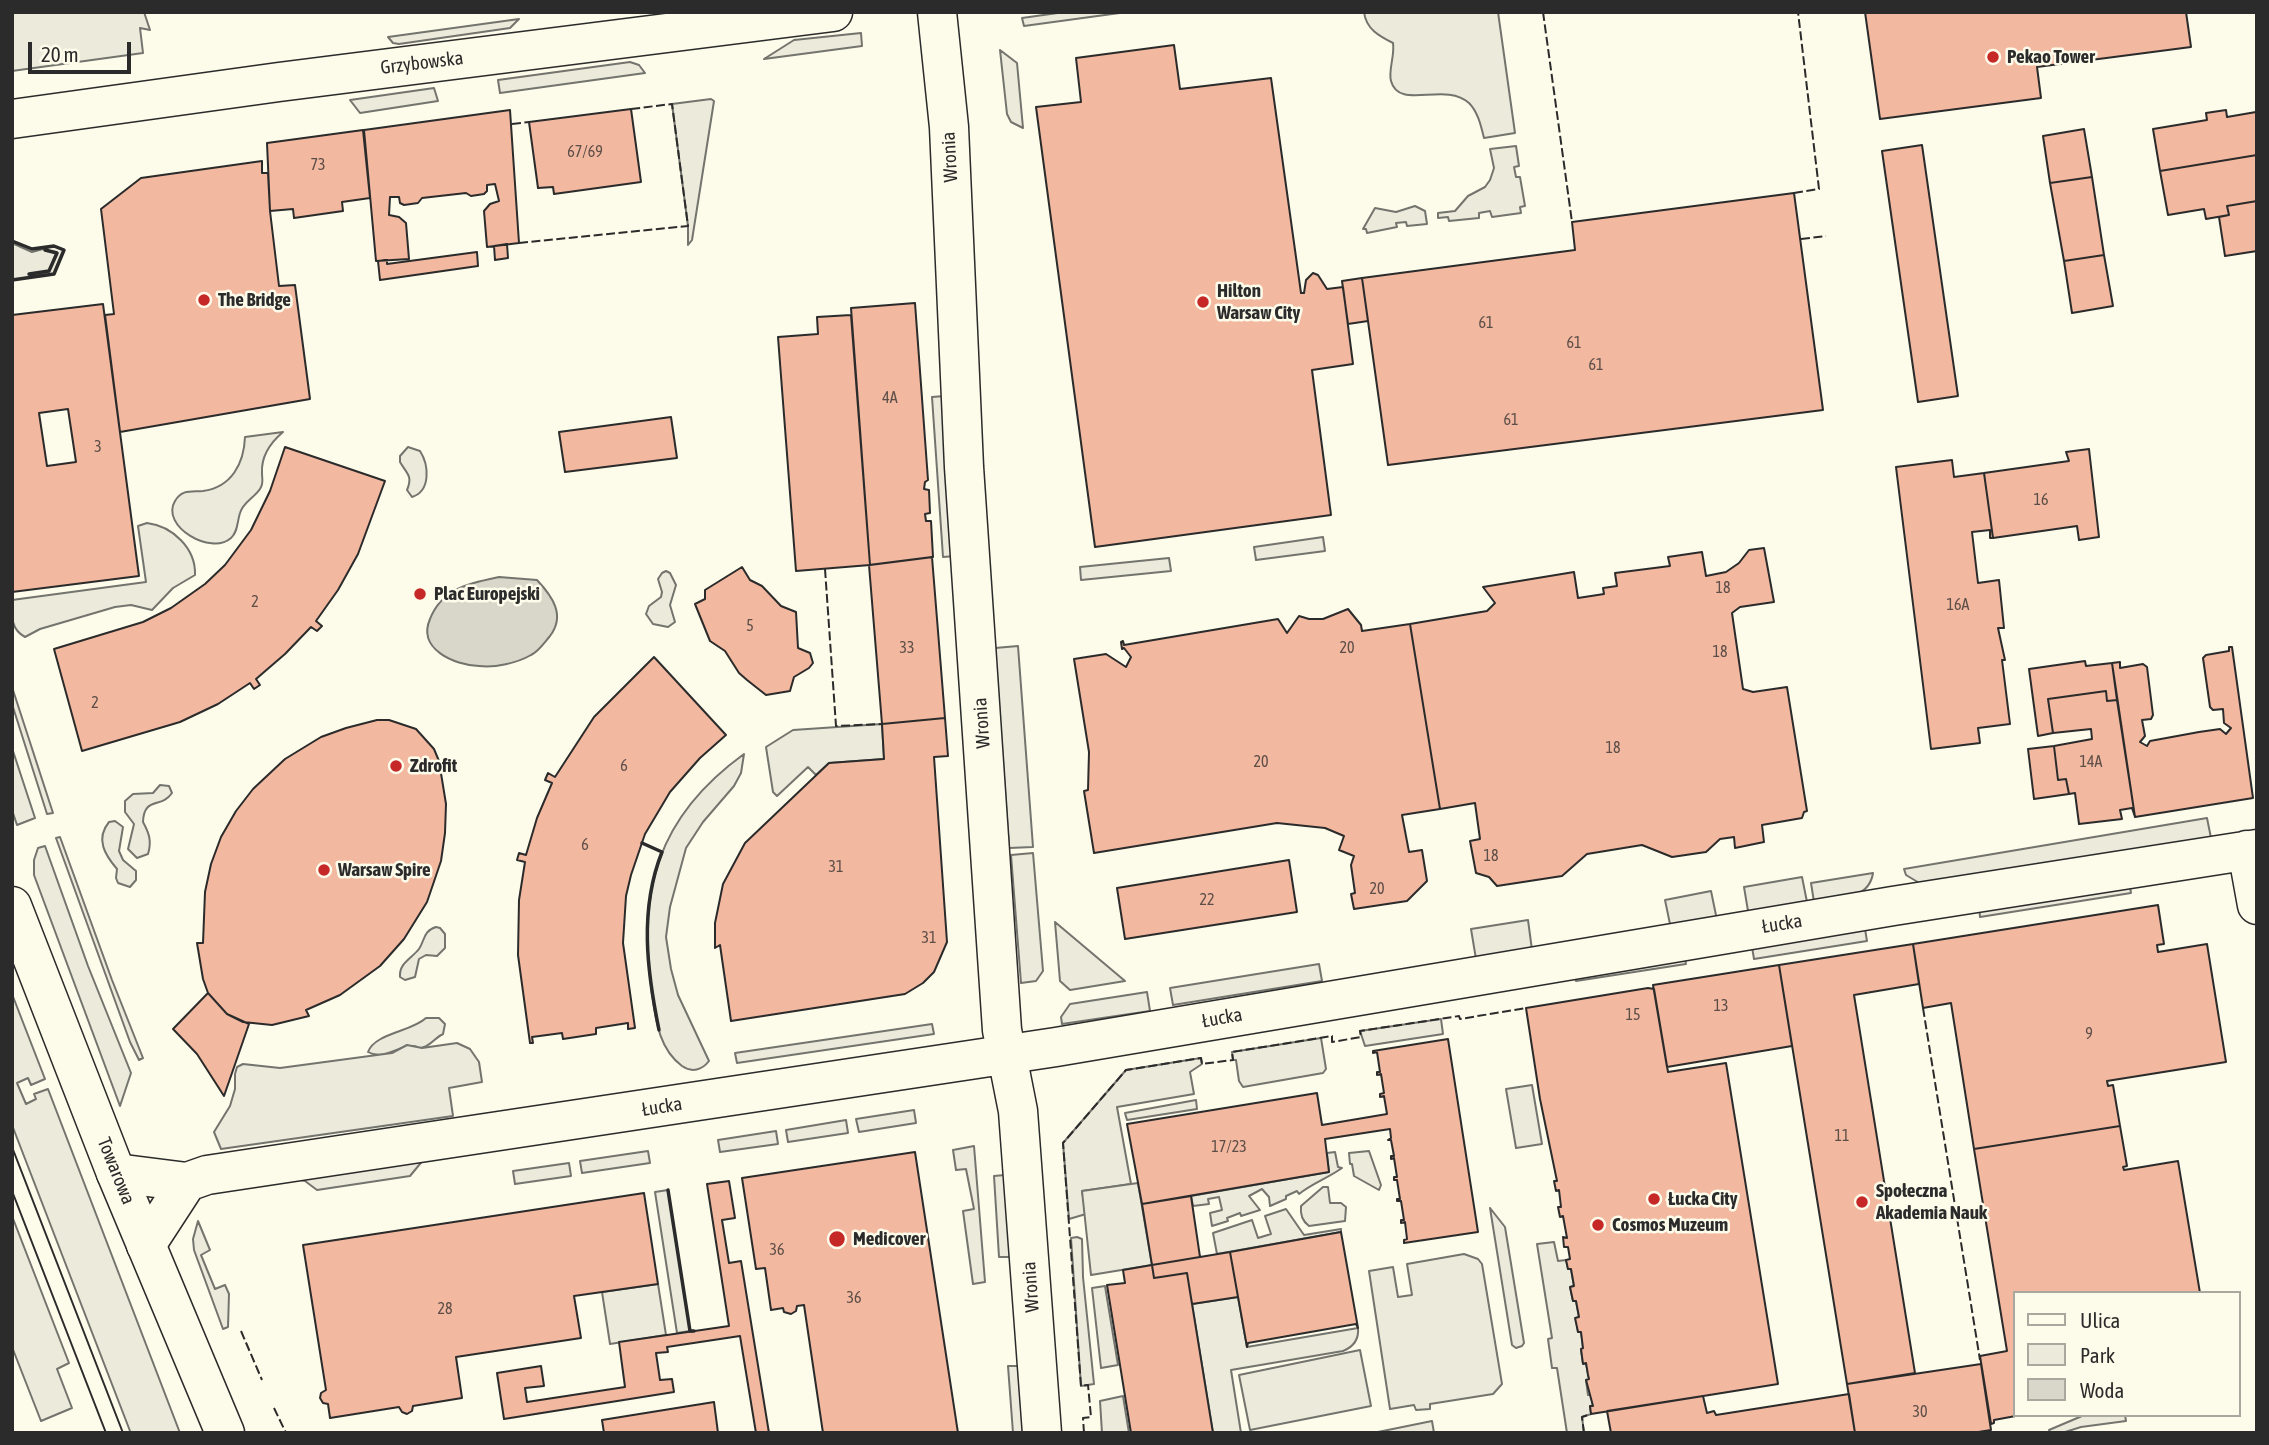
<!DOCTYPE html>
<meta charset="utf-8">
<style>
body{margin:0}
#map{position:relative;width:2269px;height:1445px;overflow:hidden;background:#fdfbea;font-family:"Asap Condensed",sans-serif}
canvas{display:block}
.frame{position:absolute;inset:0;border:14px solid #2b2b2b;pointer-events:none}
.legend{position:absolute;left:2013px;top:1291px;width:228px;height:126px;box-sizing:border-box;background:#fdfbea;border:2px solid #a9a89e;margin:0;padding:9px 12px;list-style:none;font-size:21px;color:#2b2b2b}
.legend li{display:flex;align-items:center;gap:14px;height:35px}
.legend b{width:35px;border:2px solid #a9a89e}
.scale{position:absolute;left:28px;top:42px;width:103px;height:32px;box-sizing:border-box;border:4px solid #2b2b2b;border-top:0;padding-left:9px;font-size:21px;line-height:24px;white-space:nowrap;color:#2b2b2b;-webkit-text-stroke:5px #fdfbea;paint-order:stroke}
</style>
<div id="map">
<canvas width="2269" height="1445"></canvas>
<div class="frame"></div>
<ul class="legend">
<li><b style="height:9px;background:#fdfbea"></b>Ulica</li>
<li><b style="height:19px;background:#ecebdb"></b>Park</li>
<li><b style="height:19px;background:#d8d7c9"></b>Woda</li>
</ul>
<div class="scale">20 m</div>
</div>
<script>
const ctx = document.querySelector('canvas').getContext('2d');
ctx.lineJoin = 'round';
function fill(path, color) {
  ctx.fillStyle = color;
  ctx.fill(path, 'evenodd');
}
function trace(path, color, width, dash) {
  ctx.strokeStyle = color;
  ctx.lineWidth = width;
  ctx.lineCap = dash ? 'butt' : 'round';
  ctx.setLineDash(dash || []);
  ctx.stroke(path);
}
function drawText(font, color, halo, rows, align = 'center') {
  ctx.font = font + ' "Asap Condensed",sans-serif';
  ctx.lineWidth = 5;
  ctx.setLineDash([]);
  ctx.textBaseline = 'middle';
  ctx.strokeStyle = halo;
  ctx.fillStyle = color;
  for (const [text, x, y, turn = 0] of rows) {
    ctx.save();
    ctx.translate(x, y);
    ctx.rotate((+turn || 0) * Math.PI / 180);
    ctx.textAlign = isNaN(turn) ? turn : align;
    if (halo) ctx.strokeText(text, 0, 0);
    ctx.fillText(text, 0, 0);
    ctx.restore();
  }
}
const green = new Path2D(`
 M1065 12H1127L1024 26 1022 18Z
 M1364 12H1498L1515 133 1484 138C1481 126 1478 112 1469 103 1445 81 1399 111 1391 81 1388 70 1395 56 1393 43 1379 36 1366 29 1364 12Z
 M519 19 510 28 399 44 393 43 388 37Z
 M861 33 862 46 764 59 794 40Z
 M1000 50 1017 63 1023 128 1011 122 1007 114Z
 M630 62 639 65 645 73 500 93 498 80Z
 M711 99 714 101 692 240 688 245V226L672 104Z
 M1516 146 1519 166 1514 167 1516 177H1520L1525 206 1520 207 1521 213 1492 217 1490 211 1479 213V218L1449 221 1448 217 1438 218V213L1455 211 1468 196 1485 187 1490 180 1494 168 1490 149Z
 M1415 206 1425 211 1427 224 1407 226 1406 222 1396 223 1397 227 1367 233 1366 229H1363L1375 208 1396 212Z
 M12 243 32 252 54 246 64 250 54 274 12 280Z
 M283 432C270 443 261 456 262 473 262 480 264 483 260 489 254 498 243 502 240 513 237 522 238 532 231 538 211 556 160 526 175 501 182 489 191 492 203 491 232 487 244 463 245 437Z
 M408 447 420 451C429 465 431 491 412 497L407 490C413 476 407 474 400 462V456Z
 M147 523C172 526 196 548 195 575L173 588 152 610 131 605 115 607 40 629 25 637C10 629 12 615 12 600L146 582 138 526Z
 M666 571 670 573 676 585 670 605 675 622 668 627 653 624 646 614 649 606 661 597 662 592 658 579 662 573Z
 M12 687 53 813 47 814 12 704Z
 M882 724 884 759 829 763 816 775 808 767 777 796 773 792 766 747 793 730Z
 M12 748 35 818 17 825 12 810Z
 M744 754 741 773 734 786 703 822 686 848 670 907 666 937 671 969 678 995 709 1061C702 1070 692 1073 682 1066 659 1049 656 1021 652 994 637 891 657 817 744 754Z
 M160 785 169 786 172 793C161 809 144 796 143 822 149 833 152 841 148 854L137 858 128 849 134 824 125 812V801L133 794 153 793Z
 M2207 818 2211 838 1921 884 1906 875 1904 869Z
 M115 821 123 827 119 851 123 860 136 871V880L130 887 118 883 116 878 117 869C105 855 95 839 109 822Z
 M60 837 112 980 143 1058 139 1060 130 1042 56 838Z
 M45 846 88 966 131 1073 120 1106 34 875V860L38 848Z
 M1033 853 1043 971 1036 981 1021 983 1011 855Z
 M1873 873C1869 901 1836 898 1814 902L1811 883Z
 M1055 922 1125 981 1070 990 1060 981Z
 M436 927 440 928 445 934V948L437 956 426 955 419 959 415 977 405 980 400 977C399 963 411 959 419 949 425 940 423 931 436 927Z
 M1319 964 1322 981 1173 1005 1170 988Z
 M1147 992 1150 1011 1062 1024 1061 1017 1070 1004Z
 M12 994 45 1079 31 1085 28 1078 17 1083 26 1104 36 1099 34 1094 48 1089 180 1433H130V1431L12 1125Z
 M426 1018H439L445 1024 443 1034C436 1037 431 1045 424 1047 416 1050 420 1046 413 1046 397 1046 384 1061 368 1052 375 1033 411 1032 426 1018Z
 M1441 1019 1443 1034 1365 1046 1360 1031Z
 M932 1024 934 1034 737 1063 735 1053Z
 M1321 1038 1326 1069 1323 1073 1243 1087 1239 1081 1236 1060H1233L1232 1052Z
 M1201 1058 1202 1064 1190 1072 1194 1094 1117 1107 1131 1184 1082 1191 1086 1214 1069 1219 1063 1143 1126 1070Z
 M1196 1100 1197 1109 1127 1120 1125 1113Z
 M914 1110 916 1123 859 1132 856 1119Z
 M846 1120 848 1133 788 1142 786 1130Z
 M776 1131 778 1144 720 1152 718 1140Z
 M974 1146 985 1282 973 1284 963 1211 974 1209 966 1169 956 1170 953 1150Z
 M648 1151 650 1163 582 1173 580 1161Z
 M1369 1151 1381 1185 1379 1190 1354 1176 1352 1164H1350L1349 1153Z
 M1335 1152 1338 1167 1342 1168C1328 1178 1313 1183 1299 1194L1297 1191 1286 1196V1199L1270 1206 1269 1197 1262 1189 1249 1196 1260 1210 1241 1216 1240 1213 1227 1218 1228 1221 1212 1226 1210 1213 1222 1210 1219 1197 1208 1199 1209 1204 1193 1206 1191 1196 1329 1172 1327 1153Z
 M569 1163 571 1176 515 1184 513 1171Z
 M1323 1187H1328L1330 1203H1341L1346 1207 1345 1221 1309 1226C1302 1221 1300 1215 1301 1206Z
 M668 1190 690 1331 677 1333 655 1192Z
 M1490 1208 1505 1227 1524 1343 1522 1346 1516 1348 1512 1345Z
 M1286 1209 1304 1235 1341 1229V1232L1217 1254 1213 1233 1252 1220 1258 1238 1271 1234 1265 1216Z
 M12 1216 69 1363 57 1369 72 1408 41 1421 12 1347Z
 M198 1221 210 1250 201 1255 215 1289 225 1285 229 1294 228 1327 223 1329 194 1250 193 1239Z
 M1077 1237 1082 1239 1083 1277 1094 1384 1081 1386 1071 1238Z
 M1554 1242 1558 1261 1566 1260 1568 1269H1571L1574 1286 1570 1287 1573 1301H1576L1579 1317 1576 1318 1578 1332H1581L1583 1348 1581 1350 1583 1363H1586L1589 1379 1586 1380 1588 1395H1591L1593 1406 1590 1407 1591 1414 1582 1417 1584 1433H1567L1557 1368H1552L1548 1339 1552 1338 1537 1244Z
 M1464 1254 1478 1259 1482 1264 1502 1384 1493 1394 1430 1404V1409L1416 1410 1414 1405 1390 1409 1369 1271 1393 1267 1398 1297 1412 1295 1407 1264Z
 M658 1284 666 1335 610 1344 602 1292Z
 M1105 1286 1118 1365 1101 1368 1092 1288Z
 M1238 1297 1247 1347 1358 1328C1359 1339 1353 1347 1343 1351L1231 1370 1241 1433H1213L1192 1304Z
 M1360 1350 1371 1406 1250 1430 1239 1375Z
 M1123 1396 1129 1433H1102L1100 1401Z
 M2125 1415 2126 1421 2081 1427 2062 1433H2050L2049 1430 2082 1416Z
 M1432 1421 1434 1433H1373Z`);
fill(green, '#ecebdb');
trace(green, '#74746e', 2);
const parking = new Path2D(`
 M12 12H144L150 30 140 28 143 53 12 71Z
 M434 88 438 101 360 113 350 100Z
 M945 396 956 556 943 557 932 397Z
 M1323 537 1325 551 1256 560 1254 547Z
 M1169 558 1171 571 1081 580 1080 567Z
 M1018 646 1033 847 1009 848 995 648Z
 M1802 877 1808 907 1749 917 1744 887Z
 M2129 881 2131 893 1980 917 1979 905Z
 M1711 891 1717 920 1671 929 1665 900Z
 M1528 920 1532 950 1476 959 1471 929Z
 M1865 929 1867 941 1754 959 1752 947Z
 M1684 955 1686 964 1576 981 1574 972Z
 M457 1043 470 1049 479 1062 482 1082 449 1088 453 1116 221 1149 214 1132 230 1106 235 1089V1074L237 1067 243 1064 280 1068 392 1053 407 1045 422 1048Z
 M1532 1085 1542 1144 1516 1148 1506 1089Z
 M424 1159 410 1176 317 1190 305 1181 297 1179Z
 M1005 1175 1010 1257H999L994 1176Z
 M1138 1183 1152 1265 1091 1275 1082 1191Z
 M1008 1366H1018L1023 1433H1013Z`);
fill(parking, '#eceadb');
trace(parking, '#74746e', 2);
const water = new Path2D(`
 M499 577 537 580C552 596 566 615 550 636 544 643 539 651 531 655 517 663 495 668 479 666 454 665 417 649 430 619 442 588 470 583 499 577Z`);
fill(water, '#d8d7c9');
trace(water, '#74746e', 2);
const building = new Path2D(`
 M1865 12H2186L2191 47 2037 67 2041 98 1880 119Z
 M1174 45 1180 89 1271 78 1301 293H1304L1306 280 1313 273 1318 275 1327 289 1343 287 1353 364 1312 370 1331 515 1095 547 1036 107 1081 102 1076 58Z
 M631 109 641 182 554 194 553 187 538 188 529 122Z
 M510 110 519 243 487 247 484 211 490 204 499 201 495 184 487 185V191L484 194 471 196 466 193 422 198 418 203 404 205 400 203 399 197H390L389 215 399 217 406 223 409 259 376 261 364 130Z
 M2226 110 2227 117 2256 112 2257 155 2160 171 2153 129 2207 120 2206 113Z
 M2084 129 2092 177 2050 183 2043 136Z
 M363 130 370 198 342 202 343 211 294 218 293 209 270 211 267 143Z
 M1922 145 1958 396 1918 402 1882 151Z
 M2257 155V201L2227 206 2229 215 2206 219 2204 209 2168 215 2160 171Z
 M262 161V173H268L270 211 279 286 295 285 310 399 120 432 105 315 114 314 101 209 141 178Z
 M2092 177 2104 255 2064 261 2050 183Z
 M1794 193 1823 410 1388 465 1362 278 1575 250 1572 222Z
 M2257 201V251L2225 256 2219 217 2229 215 2227 206Z
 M507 244 508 258 495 260 494 246Z
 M477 252 478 266 380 280 378 261 387 260V264Z
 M2104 255 2113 306 2072 313 2064 261Z
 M1362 278 1368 321 1348 324 1342 281Z
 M915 303 928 480 925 482 924 489 929 490 930 513 925 514 926 521H931L933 557 870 565 851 308Z
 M103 304 139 576 12 592V315ZM68 409 76 462 47 466 39 413Z
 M851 315 870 565 796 571 778 337 818 334 817 317Z
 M671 417 677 458 565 472 559 432Z
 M285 447 385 481 358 554 338 590 316 621 322 626 317 631 311 627 285 654 256 679 260 685 254 689 250 683 218 704 180 722 82 751 54 649 143 622 171 608 205 584 225 565 251 530 270 491Z
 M2089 449 2099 537 2079 540 2077 526 1993 538 1984 473 2069 461 2066 452Z
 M1952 460 1954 477 1984 473 1993 538H1990V530L1972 532 1978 583 1999 580 2004 628H1998L2005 660H2002L2010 724 1978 728 1980 743 1931 749 1896 467Z
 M1764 548 1774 602 1740 607 1732 613 1743 689 1753 692 1787 687 1807 811 1804 812 1802 818 1762 825 1764 842 1735 848 1734 837 1720 839 1706 852 1672 857 1642 845 1587 854 1562 876 1497 886 1489 877 1476 873 1470 841 1480 839 1475 803 1440 809 1410 624 1487 611 1495 603 1483 587 1574 572 1578 598 1604 594 1603 588 1617 586 1615 573 1670 566 1668 557 1702 552 1706 576 1726 572 1739 563 1749 550Z
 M932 557 945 718 882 724 869 565Z
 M742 567 750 580 762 586 781 606 796 612 798 648 810 653 813 663 809 668 794 677 790 691 766 695 747 680 739 673 725 651 710 641 695 604 705 599V590Z
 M1348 609 1361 625 1362 631 1410 624 1440 809 1402 815 1409 852 1422 850 1427 881 1407 901 1354 909 1351 894 1355 893 1351 865 1354 856 1339 850 1344 836 1325 828 1277 823 1094 853 1084 791 1088 790 1089 752 1074 659 1106 654 1126 667 1131 657 1124 648 1122 649 1121 642 1123 641 1124 645 1278 619 1287 633 1299 616 1309 619H1323Z
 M2229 647H2232L2253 798 2135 817 2112 663 2120 662V668L2143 664 2147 667 2153 715 2151 719 2142 720 2145 736 2140 742 2147 746 2150 741 2199 732 2220 729 2226 734 2231 728 2224 723 2223 709 2213 710 2210 707 2203 658 2206 655 2229 651Z
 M654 657 726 735 700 758 670 792 645 834 631 875 626 896 623 943 635 1028 628 1029V1023L596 1028V1034L563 1039 562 1033 532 1037 533 1043H530L518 955 519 900 525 862 517 860 519 853 526 855 537 818 552 783 545 780 548 773 555 777 594 717Z
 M2085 661 2086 666 2112 663 2117 700 2107 701 2106 691 2048 699 2053 733 2038 736 2029 669Z
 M2106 691 2107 701 2117 700 2135 817 2132 808 2120 810 2122 819 2079 824 2075 793 2069 794 2066 779 2058 780 2054 746 2092 739 2091 729 2053 733 2048 699Z
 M945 718 948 756 934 757 947 942 934 972 923 983 905 994 731 1021 720 945 715 948V923L723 884 745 843 829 763 884 759 882 724Z
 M377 720H389L416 729 434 749 439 761 446 804 445 833 441 861 427 902 404 939 380 966 340 995 306 1010 309 1016 272 1025 243 1022 227 1014 208 993 203 979 197 943H203L205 892 211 864 221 837 236 811 253 789 285 759 321 737 346 728Z
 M2054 746 2058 780 2066 779 2069 794 2034 799 2028 749Z
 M1289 860 1297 912 1125 939 1117 888Z
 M2158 905 2164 944 2157 945 2158 952 2207 944 2226 1062 2107 1081 2108 1086 2113 1085 2120 1126 1974 1149 1951 1003 1923 1008 1913 944Z
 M1913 944 1919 984 1854 995 1915 1373 1847 1384 1779 965Z
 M1779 965 1792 1046 1667 1067 1653 985Z
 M1648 988 1654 989 1668 1072 1726 1063 1778 1384 1591 1414 1590 1406H1593L1586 1380 1589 1379 1588 1375 1586 1363 1583 1364 1581 1349 1583 1348 1581 1332H1578L1575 1318 1579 1317 1576 1301H1573L1570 1287 1574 1286 1571 1269H1568L1566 1260 1570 1259 1568 1247H1564L1563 1237 1567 1238 1563 1216 1560 1217 1558 1207H1561L1559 1190 1556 1191 1554 1181H1557L1540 1099 1526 1008Z
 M208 993 227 1014 249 1024 224 1096 197 1054 173 1029Z
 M1448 1039 1478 1232 1404 1243V1240L1407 1239 1405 1222 1401 1223V1220H1404L1401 1201H1397V1199H1400L1397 1180H1394V1177H1397L1394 1158 1391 1159V1156H1394L1391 1140H1388L1391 1138 1390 1129 1325 1139 1329 1172 1142 1204 1127 1124 1317 1093 1322 1125 1387 1114 1384 1096 1380 1097V1094L1384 1093 1381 1074 1377 1075V1072H1380L1377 1052 1373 1053V1051Z
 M2120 1126 2127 1166 2123 1167 2124 1170 2178 1161 2200 1293H2015V1415H2021L1994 1420V1423L1991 1424 1980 1356 2007 1351 1974 1149Z
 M915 1152 958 1433H823L804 1305 797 1306 796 1311 791 1314 784 1312 783 1308 771 1310 765 1268 756 1269 742 1178Z
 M729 1181 735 1218 722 1220 729 1263 741 1261 769 1433H756L740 1336 667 1347 668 1352 656 1353 660 1380 672 1379 674 1392 504 1419 497 1373 541 1366 544 1386 525 1388 527 1402 625 1387 619 1342 729 1326 707 1184Z
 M644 1193 658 1284 574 1296 581 1338 456 1357 462 1398 413 1406 412 1411 407 1414 402 1412 399 1407 330 1418 328 1404 323 1403 320 1398 321 1393 326 1390 303 1245Z
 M1191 1196 1200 1257 1152 1265 1142 1204Z
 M1341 1232 1358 1328 1356 1324 1248 1343 1247 1347 1230 1252Z
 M1230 1252 1238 1297 1192 1304 1187 1273 1154 1278 1152 1265Z
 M1152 1265 1154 1278 1187 1273 1213 1433H1131L1107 1285 1125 1283 1123 1270Z
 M1981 1364 1991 1430 1972 1433H1855L1847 1384Z
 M1849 1394 1855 1433H1611L1607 1411 1703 1396 1707 1413 1714 1411 1716 1415Z
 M714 1402 718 1433H604L602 1420Z`);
fill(building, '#f2b8a0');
trace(building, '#2b2b2b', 2);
const minor = new Path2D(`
 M937 12 949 127 964 467 1002 1030 1018 1111 1042 1433
 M12 119 279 82 833 12
 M2247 850 2257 905
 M116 1173 187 1182 207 1175 1056 1047 1893 906 2257 849
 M146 1245 187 1182`);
const major = new Path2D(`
 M12 906 116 1173 225 1433`);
trace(minor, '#2b2b2b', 41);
trace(major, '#2b2b2b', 41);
trace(minor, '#fdfbea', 38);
trace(major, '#fdfbea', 38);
trace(new Path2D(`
 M12 1147 123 1433
 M12 1191 106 1433`), '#2b2b2b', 2);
trace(new Path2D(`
 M1543 12 1572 222
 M512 124 529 122
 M1794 193 1819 189 1798 12
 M1801 239 1826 236
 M519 243 688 226 672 104 631 109
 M825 569 836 726 882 724
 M1923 1008 1980 1360
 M241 1331 262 1380
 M274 1408 286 1433
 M1084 1433 1083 1418 1091 1417 1088 1385 1081 1386 1063 1143 1126 1070 1201 1058 1202 1064 1233 1060 1232 1052 1332 1036V1042L1361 1037 1360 1031 1459 1016 1460 1019 1526 1008
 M1584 1433 1582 1417 1591 1414`), '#2b2b2b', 2, [9, 3.5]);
trace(new Path2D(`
 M12 241 32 249 54 246 64 250 54 274 12 280
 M29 274 49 271 57 253 45 250
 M642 843 662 852C639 910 647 971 659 1030
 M668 1190 690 1331H694`), '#2b2b2b', 3.5);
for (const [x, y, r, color] of [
 [1993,57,7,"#c62828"],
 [204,300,7,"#c62828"],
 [1203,302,7,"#c62828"],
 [420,594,7,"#c62828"],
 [396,766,7,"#c62828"],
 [324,870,7,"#c62828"],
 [1654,1199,7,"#c62828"],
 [1862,1202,7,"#c62828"],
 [1598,1225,7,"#c62828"],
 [837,1239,9,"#c62828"]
]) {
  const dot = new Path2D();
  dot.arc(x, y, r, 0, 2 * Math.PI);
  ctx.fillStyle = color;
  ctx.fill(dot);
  trace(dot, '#fdfbea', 2.5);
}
drawText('16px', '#5d4e48', null, [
 ["67/69",585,152],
 ["73",318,165],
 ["61",1486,323],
 ["61",1574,343],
 ["61",1596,365],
 ["4A",890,398],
 ["61",1511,420],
 ["3",98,447],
 ["16",2041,500],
 ["18",1723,588],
 ["2",255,602],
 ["16A",1958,605],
 ["5",750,626],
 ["33",907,648],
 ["20",1347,648],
 ["18",1720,652],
 ["2",95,703],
 ["18",1613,748],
 ["20",1261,762],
 ["14A",2091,762],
 ["6",624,766],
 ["6",585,845],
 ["18",1491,856],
 ["31",836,867],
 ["20",1377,889],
 ["22",1207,900],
 ["31",929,938],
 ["13",1721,1006],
 ["15",1633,1015],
 ["9",2089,1034],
 ["11",1842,1136],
 ["17/23",1229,1147],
 ["36",777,1250],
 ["36",854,1298],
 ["28",445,1309],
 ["30",1920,1412]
]);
drawText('bold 19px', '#2b2b2b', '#fdfbea', [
 ["Pekao Tower",2007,57],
 ["Hilton",1217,291],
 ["Warsaw City",1217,313],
 ["The Bridge",218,300],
 ["Plac Europejski",434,594],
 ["Zdrofit",410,766],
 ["Warsaw Spire",338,870],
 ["Społeczna",1876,1191],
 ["Akademia Nauk",1876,1213],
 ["Łucka City",1668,1199],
 ["Cosmos Muzeum",1612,1225],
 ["Medicover",853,1239]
], 'left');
drawText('19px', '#2b2b2b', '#fdfbea', [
 ["Grzybowska",422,63,-7],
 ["Wronia",950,157,-93],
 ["Wronia",982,723,-94],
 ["Łucka",1782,924,-9],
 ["Łucka",1222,1018,-10],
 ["Łucka",662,1107,-9],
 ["Towarowa",116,1171,68],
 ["Wronia",1031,1287,-94]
]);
</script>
